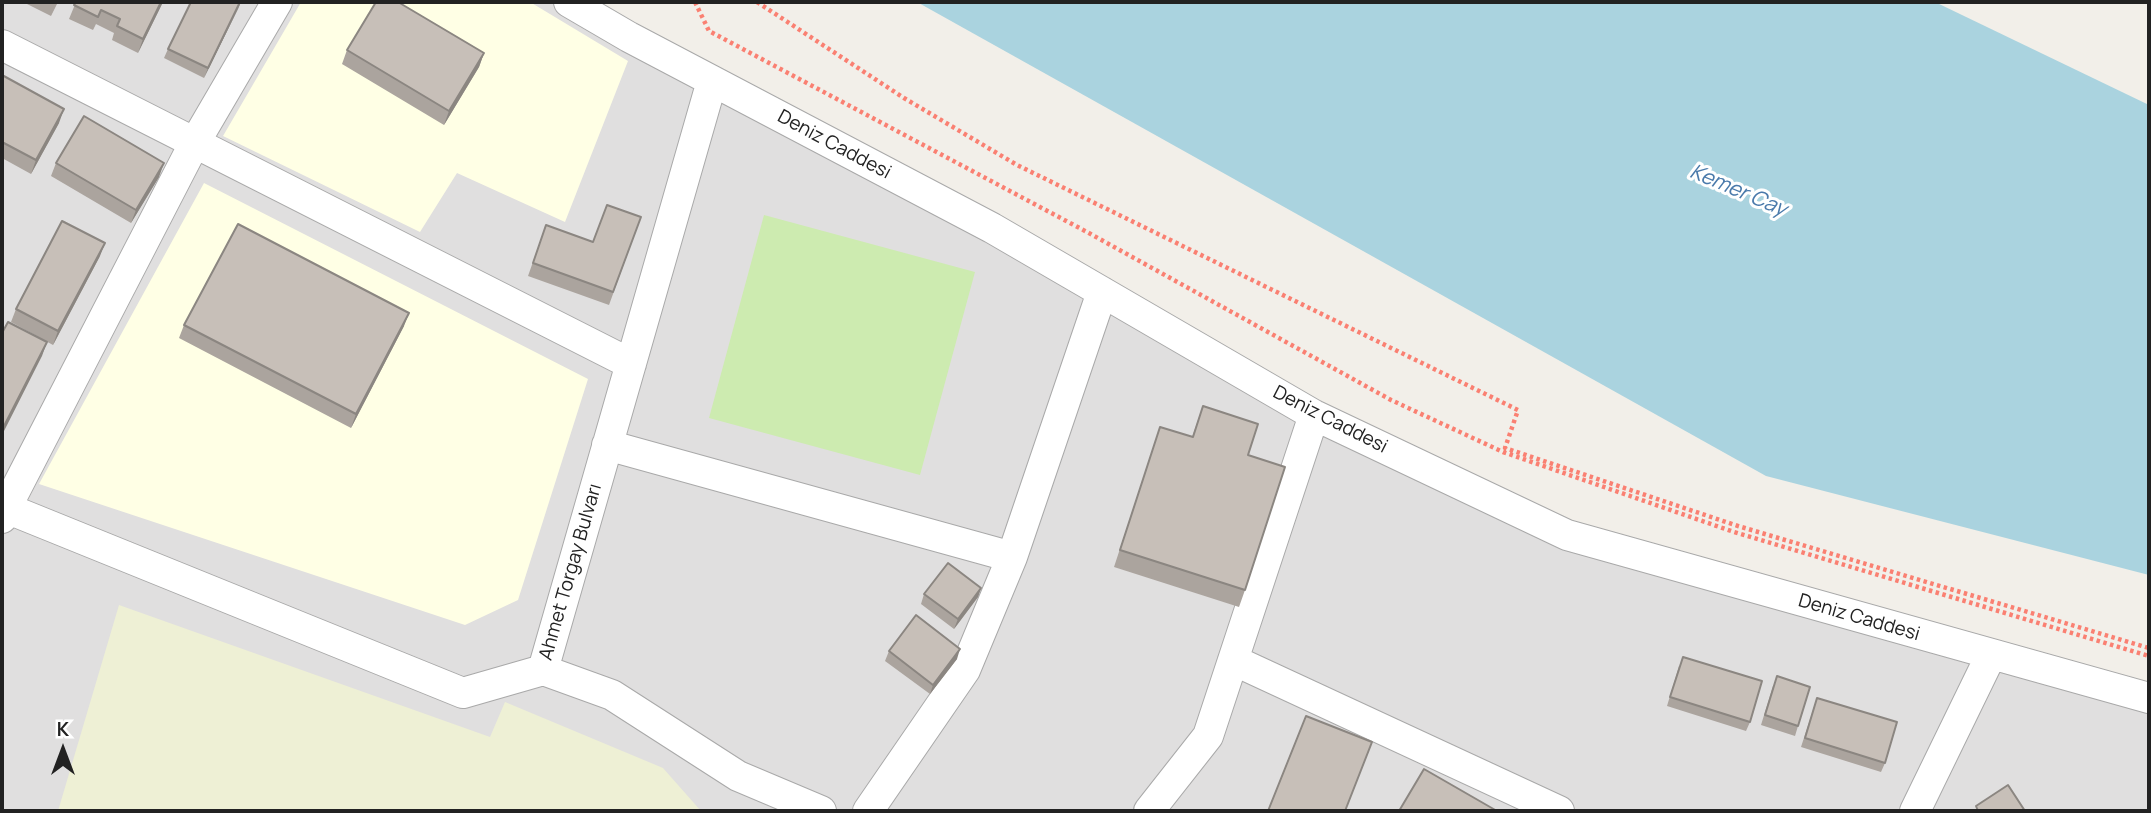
<!DOCTYPE html>
<meta charset="utf-8">
<style>
body{margin:0}
#map{position:relative;width:2151px;height:813px;overflow:hidden;background:#f2efe9;font-family:Manrope,sans-serif}
canvas{display:block}
.frame{position:absolute;inset:0;border:4px solid #222;pointer-events:none}
.north{position:absolute;left:28px;top:715px;width:70px;height:70px;-webkit-text-stroke:5px #fff;paint-order:stroke;rotate:0deg;font-size:19px;font-weight:700;line-height:28px;text-align:center;color:#222}
.north::after{content:'';display:block;margin:auto;width:24px;height:32px;background:#222;clip-path:polygon(50% 0,100% 100%,50% 72%,0 100%)}
</style>
<div id="map">
<canvas width="2151" height="813"></canvas>
<div class="frame"></div>
<div class="north">K</div>
</div>
<script>
const ctx = document.querySelector('canvas').getContext('2d');
ctx.lineJoin = 'round';
function fill(path, color) {
  ctx.fillStyle = color;
  ctx.fill(path, 'evenodd');
}
function trace(path, color, width, dash) {
  ctx.strokeStyle = color;
  ctx.lineWidth = width;
  ctx.lineCap = dash ? 'butt' : 'round';
  ctx.setLineDash(dash || []);
  ctx.stroke(path);
}
function drawText(font, color, halo, rows, align = 'center') {
  ctx.font = font + ' Manrope,sans-serif';
  ctx.lineWidth = 6;
  ctx.setLineDash([]);
  ctx.textBaseline = 'middle';
  ctx.strokeStyle = halo;
  ctx.fillStyle = color;
  for (const [text, x, y, turn = 0] of rows) {
    ctx.save();
    ctx.translate(x, y);
    ctx.rotate((+turn || 0) * Math.PI / 180);
    ctx.textAlign = isNaN(turn) ? turn : align;
    if (halo) ctx.strokeText(text, 0, 0);
    ctx.fillText(text, 0, 0);
    ctx.restore();
  }
}
fill(new Path2D(`
 M2 2H569L1567 535 2149 698V811H2Z`), '#e0dfdf');
fill(new Path2D(`
 M301 2H530L628 61 565 222 457 173 420 232 223 136Z
 M204 183 588 379 518 600 465 625 39 484Z`), '#ffffe5');
fill(new Path2D(`
 M119 605 490 737 505 702 663 768 701 811H58Z`), '#eef0d5');
fill(new Path2D(`
 M764 215 975 272 920 475 709 418Z`), '#cdebb0');
fill(new Path2D(`
 M917 2H1935L2149 105V575L1766 476Z`), '#aad3df');
const street = new Path2D(`
 M569 2 629 37 992 228 1314 415 1567 535 2149 698
 M2 45 631 364
 M607 445 1012 557
 M2 506 6 508 194 144 277 2
 M2 518 6 508 463 693 543 670 712 81
 M1233 660 1559 811
 M543 670 612 695 738 776 821 811
 M868 811 965 670 1012 557 1102 292
 M1149 811 1208 736 1314 415
 M1915 811 1991 655`);
trace(street, '#a9a9a9', 32);
trace(new Path2D(`
 M695 2 709 31 1087 232 1391 400 1503 452 1734 532 2149 656
 M757 2 904 98 1017 165 1518 410 1505 448 1738 526 2149 648`), '#fa8072', 4.5, [3.5, 3.5]);
trace(street, '#fff', 30);
fill(new Path2D(`
 M25 2H58L51 16 25 3Z
 M76 2H163L138 53 112 40 114 33 96 24 93 30 69 19Z
 M241 2 204 78 164 58 168 49Z
 M347 50 484 53 479 67 444 125 342 64Z
 M2 75 59 123 31 174 2 158Z
 M56 163 159 177 131 223 51 176Z
 M641 217 609 305 528 276 546 225 593 242Z
 M100 256 53 345 11 322 16 309Z
 M184 325 404 326 351 428 179 338Z
 M1203 406 1248 455 1245 590 1239 607 1114 567 1160 427 1192 437Z
 M981 588 978 597 954 629 921 604 924 594Z
 M889 651 957 659 930 694 885 661Z
 M1679 666 1750 722 1746 731 1667 706Z
 M1773 686 1798 726 1795 736 1761 725Z
 M1814 707 1885 763 1881 772 1801 747Z`), '#aba49e');
fill(new Path2D(`
 M161 2H163L161 6 138 53 143 39Z
 M241 2 238 9 204 78 208 68Z
 M484 53 479 67 444 125 449 111Z
 M64 109 59 123 31 174 36 160Z
 M164 163 159 177 131 223 136 210Z
 M105 243 100 256 53 345 58 331Z
 M409 313 404 326 351 428 356 414Z
 M47 342 42 356 2 435 3 428Z
 M981 588 978 597 954 629 958 619Z
 M960 649 957 659 930 694 933 685Z`), '#8b8681');
const building = new Path2D(`
 M76 2H161L143 39 117 26 120 19 101 10 98 17 74 5Z
 M191 2H240L208 68 168 49Z
 M376 2H398L484 53 449 111 347 50Z
 M2 75 64 109 36 160 2 142Z
 M84 116 164 163 136 210 56 163Z
 M607 205 641 217 613 292 533 263 546 225 593 242Z
 M62 221 105 243 58 331 16 309Z
 M238 224 409 313 356 414 184 325Z
 M8 322 47 342 3 428H2V333Z
 M1203 406 1258 424 1248 455 1285 467 1245 590 1120 550 1160 427 1193 437Z
 M948 563 981 588 958 619 924 594Z
 M916 615 960 649 933 685 889 651Z
 M1683 657 1762 681 1750 722 1670 697Z
 M1777 676 1810 687 1798 726 1765 715Z
 M1817 698 1897 722 1885 763 1805 738Z
 M1306 716 1372 742 1345 811H1268Z
 M1424 769 1497 811H1399Z
 M2008 785 2025 811H1978L1976 806Z`);
fill(building, '#c7bfb8');
trace(building, '#8b8681', 2);
drawText('19px', '#222', '#fff', [
 ["Deniz Caddesi",834,145,28],
 ["Deniz Caddesi",1330,420,27],
 ["Ahmet Torgay Bulvarı",571,572,-74],
 ["Deniz Caddesi",1859,618,16]
]);
drawText('italic 21px', '#4a7aab', '#fff', [
 ["Kemer Cay",1738,191,23]
]);
</script>
